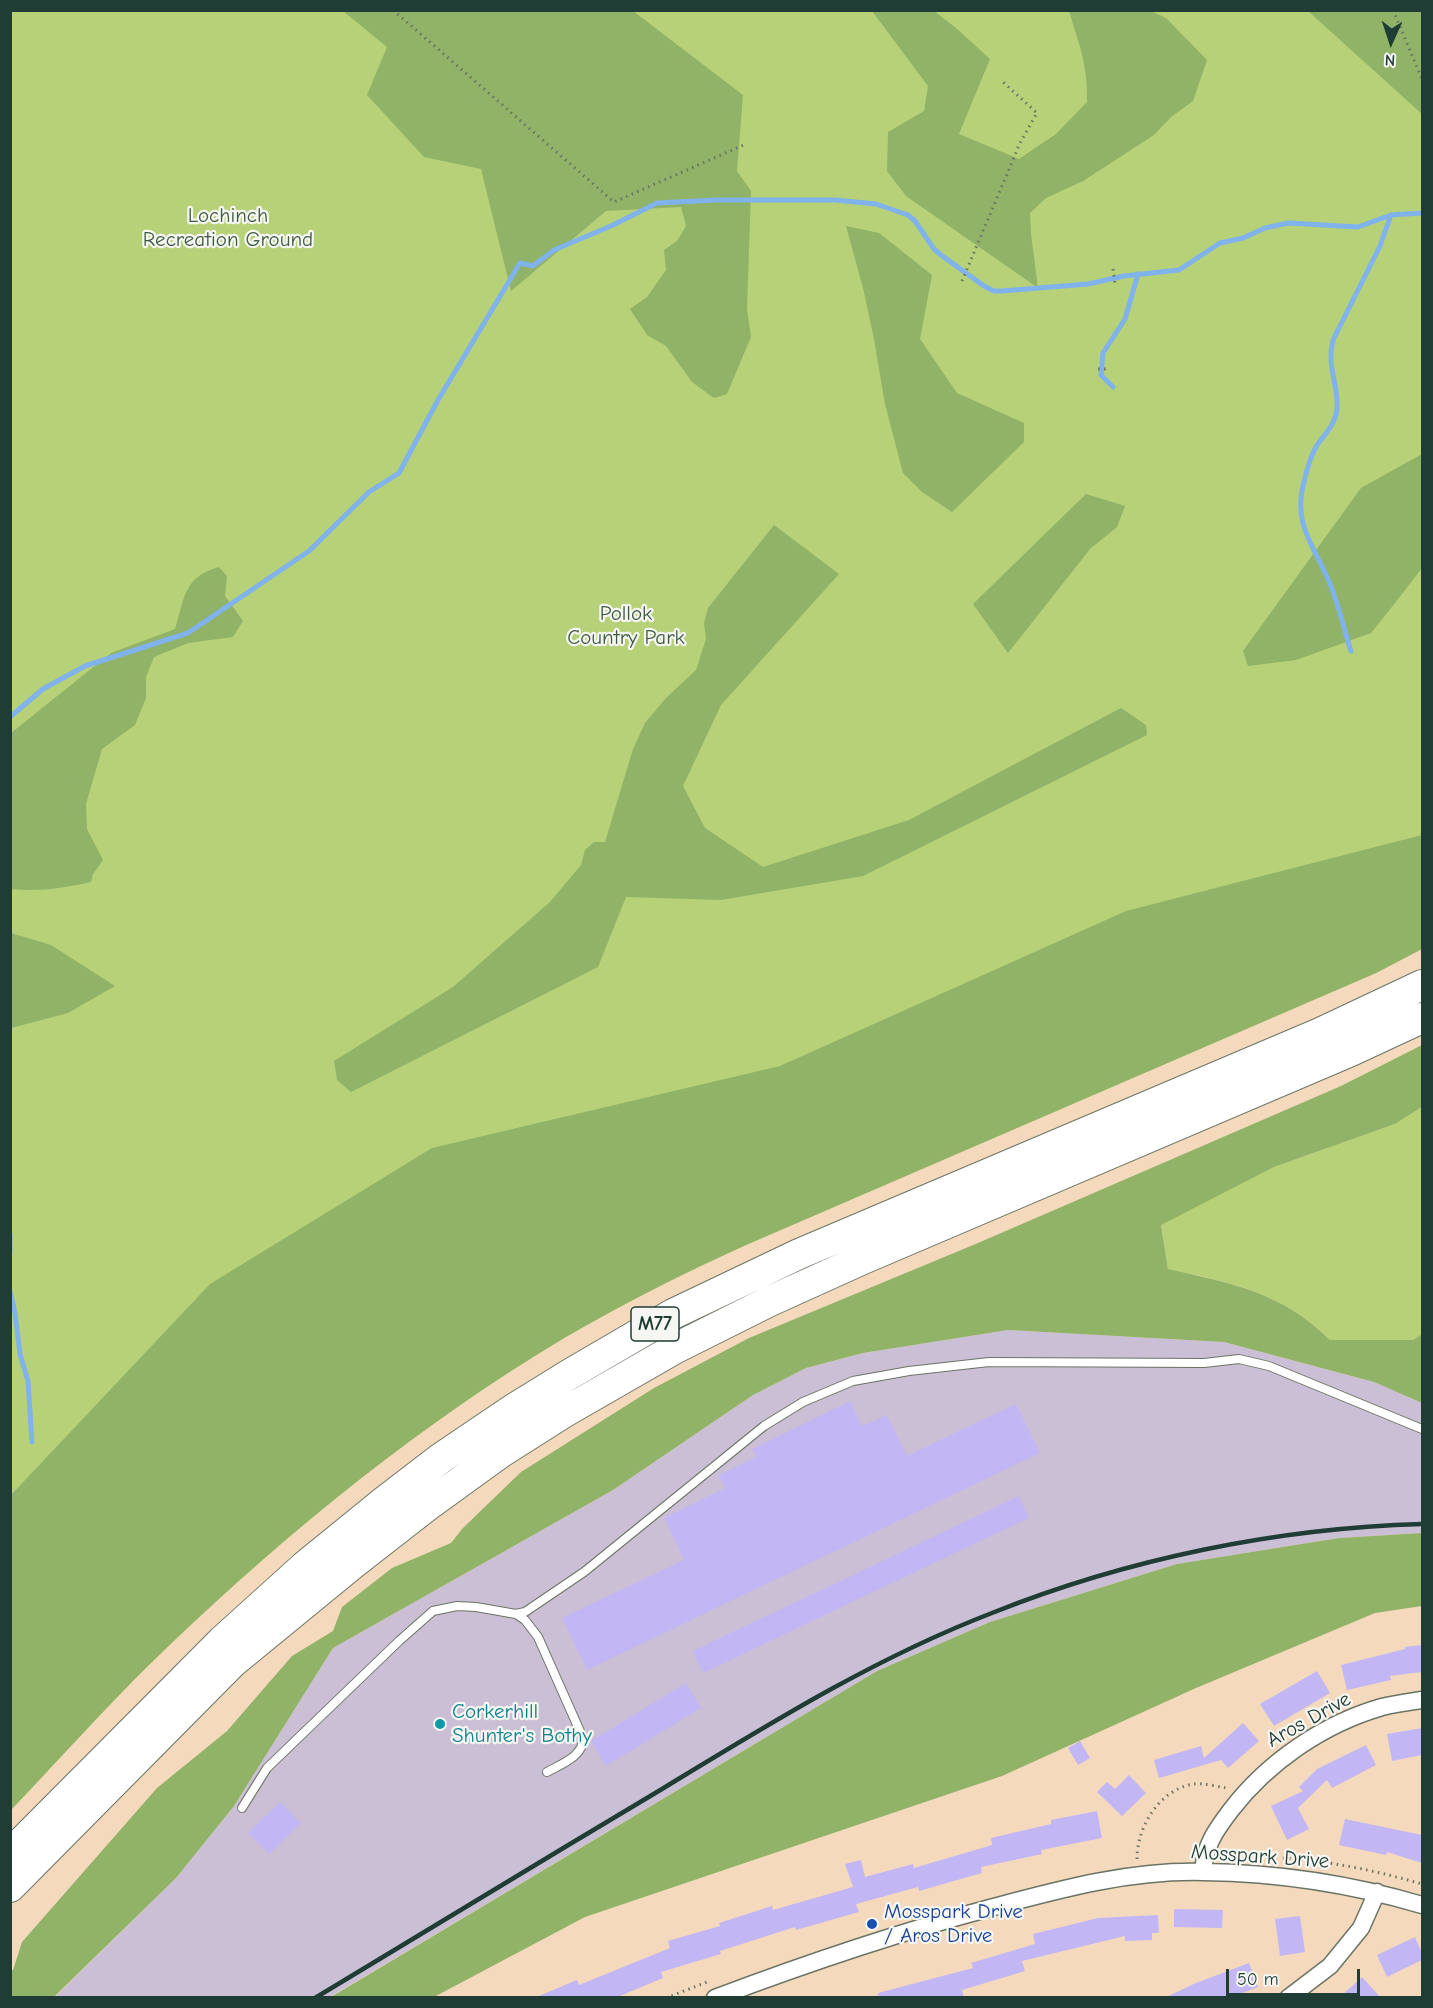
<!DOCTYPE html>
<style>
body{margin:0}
#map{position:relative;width:1433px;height:2008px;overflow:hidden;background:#f4d9bc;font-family:"Comic Neue",sans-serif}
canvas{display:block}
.frame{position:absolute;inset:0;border:12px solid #1f3d34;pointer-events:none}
.north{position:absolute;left:1361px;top:12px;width:60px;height:60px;-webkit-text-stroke:4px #f6f6f2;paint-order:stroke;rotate:183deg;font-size:16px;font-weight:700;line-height:24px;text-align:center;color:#1f3d34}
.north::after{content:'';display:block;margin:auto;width:21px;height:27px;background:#1f3d34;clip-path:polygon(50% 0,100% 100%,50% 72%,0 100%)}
.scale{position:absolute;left:1226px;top:1969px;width:134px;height:27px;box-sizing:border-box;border:3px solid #1f3d34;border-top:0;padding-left:8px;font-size:18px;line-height:21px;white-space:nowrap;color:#1f3d34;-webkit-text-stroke:4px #f6f6f2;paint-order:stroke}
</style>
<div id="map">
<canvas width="1433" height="2008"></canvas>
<div class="frame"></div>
<div class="north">N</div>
<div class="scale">50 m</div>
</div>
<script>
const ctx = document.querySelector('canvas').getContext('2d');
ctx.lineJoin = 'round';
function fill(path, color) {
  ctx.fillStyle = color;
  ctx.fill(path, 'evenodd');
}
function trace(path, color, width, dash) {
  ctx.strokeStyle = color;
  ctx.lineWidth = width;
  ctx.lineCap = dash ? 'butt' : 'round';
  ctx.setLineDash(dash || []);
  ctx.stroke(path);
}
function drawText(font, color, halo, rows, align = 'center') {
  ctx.font = font + ' "Comic Neue",sans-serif';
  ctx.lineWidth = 4.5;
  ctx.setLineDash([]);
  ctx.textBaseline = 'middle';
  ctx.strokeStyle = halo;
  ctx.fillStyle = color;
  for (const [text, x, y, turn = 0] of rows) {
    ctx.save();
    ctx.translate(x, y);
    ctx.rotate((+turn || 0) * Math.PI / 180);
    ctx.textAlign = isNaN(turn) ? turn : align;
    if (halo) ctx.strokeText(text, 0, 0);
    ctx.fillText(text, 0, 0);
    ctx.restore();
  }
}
fill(new Path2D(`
 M1008 1330 1224 1342 1374 1382 1422 1403V1533L1339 1538 1177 1564 990 1622 877 1671 330 1997 54 1998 176 1878 234 1806 333 1648 613 1490 753 1395 806 1368 863 1353Z`), '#cbbfd5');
fill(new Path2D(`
 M11 11H1422V949L1376 973 746 1245C675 1277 604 1313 538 1354 398 1441 268 1549 150 1664 102 1711 57 1762 11 1810Z
 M1422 1107V1334L1413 1340H1330C1283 1293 1230 1282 1168 1269L1161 1224 1274 1167 1395 1124Z`), '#b6d177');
fill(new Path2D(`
 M343 11H633L743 95 737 171 751 191 747 309 751 337 727 394 714 398 692 382 666 346 647 335 630 309 647 297 666 270 664 250 677 241 686 226 681 207 606 211 511 291 481 169 424 157 367 95 387 47Z
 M872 11H934L956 28 990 59 959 134 1019 159 1056 134 1087 102C1088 64 1079 45 1069 11H1151L1166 18 1207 60 1193 101 1171 117 1154 135 1083 181 1046 198 1030 213 1031 234 1038 288 906 196 887 171 888 132 924 111 928 86Z
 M1308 11H1422V114Z
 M846 226 879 233 932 275 920 339 957 393 1024 423V442L952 512 922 492 903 473 885 404 874 339 863 288Z
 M1422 454V568L1395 603 1371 633 1296 660 1248 666 1243 651 1361 488Z
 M1086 494 1125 506 1117 527 1090 549 1008 653 973 604Z
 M774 525 839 574 721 705 683 786 705 828 763 867 909 820 1121 708 1146 725 1147 735 863 876 721 900 626 897 598 967 351 1092 337 1080 334 1061 453 987 550 902 581 865 585 850 594 842H605L633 749 645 723 666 698 696 670 706 639 704 623 708 608Z
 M219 567 227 576 225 596 243 621 233 637 188 643 154 657 146 677V698L135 725 102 749 86 804 87 829 103 860 93 874 91 882C64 888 38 892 11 889V733L111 653 175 629C185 598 183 577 219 567Z
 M1422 835V949L1376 973 746 1245C675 1277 604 1313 538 1354 398 1441 268 1549 150 1664 102 1711 57 1762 11 1810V1495L210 1284 432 1148 780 1066 1126 911Z
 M11 933 51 945 115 986 68 1013 11 1028Z
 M1422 1045V1107L1395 1124 1274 1167 1161 1225 1168 1269C1231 1283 1282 1292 1330 1340H1413L1422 1334V1403L1374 1382 1224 1342 1008 1330 863 1353 806 1368 753 1395 613 1490 333 1648 234 1806 176 1878 54 1997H11V1971L13 1970 22 1942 157 1788 227 1731 292 1656 333 1631 342 1607 392 1568 451 1543 463 1528 521 1472 654 1388 749 1338 978 1243 1341 1086Z
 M1422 1533V1606L1375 1613 1196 1688 1002 1776 585 1917 434 1997H331L877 1671 990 1622 1177 1564 1339 1538Z`), '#90b368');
trace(new Path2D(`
 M1113 387 1101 375 1103 353 1125 319 1138 274
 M1351 651C1343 627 1338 600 1327 577 1313 545 1294 524 1303 486 1306 473 1309 459 1316 447 1324 434 1336 425 1337 408 1339 384 1326 368 1333 340L1380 246 1391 215
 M10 717 43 689 85 666 188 633 309 551 369 492 399 473 438 400 520 263 533 266 554 250 611 226 657 203 716 200H835L876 204 908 215 915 221 934 249 941 255 984 286 994 291H1002L1088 284 1124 276 1179 270 1220 243 1243 238 1265 228 1288 223 1358 227 1391 215 1422 213
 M10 1235V1251
 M10 1291 15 1313 20 1354 28 1381 32 1442`), '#80b2ec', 5);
fill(new Path2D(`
 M850 1401 862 1426 887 1415 907 1456 1016 1404 1040 1453 587 1670 562 1618 684 1560 664 1518 725 1488 719 1475 756 1457 752 1449Z
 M1019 1496 1029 1518 703 1673 693 1651Z
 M1422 1645V1672L1390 1676 1391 1680 1347 1690 1341 1665 1405 1649V1647Z
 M1317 1671 1330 1693 1274 1726 1260 1704Z
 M686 1683 701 1708 606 1766 591 1741Z
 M1243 1723 1259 1741 1228 1768 1221 1760 1159 1778 1154 1760 1201 1746 1204 1758Z
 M1422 1728V1755L1392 1761 1387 1734Z
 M1080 1741 1090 1758 1078 1765 1068 1748Z
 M1366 1745 1376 1765 1332 1788 1327 1780 1298 1808 1309 1829 1287 1840 1271 1806 1303 1791 1299 1787 1317 1769Z
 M1129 1775 1146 1793 1122 1816 1097 1792 1107 1782 1115 1789Z
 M280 1802 301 1823 269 1854 248 1833Z
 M1097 1811 1102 1838 1041 1850 1042 1854 981 1867 982 1873 919 1891 918 1887 856 1904 859 1912 796 1930 795 1927 720 1951 721 1954 661 1972 663 1978 615 1998H534L577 1980 579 1985 670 1948 668 1941 720 1926 719 1923 772 1906 773 1910 853 1887 845 1864 861 1860 865 1877 913 1864 914 1868 992 1845 991 1838 1051 1824V1820Z
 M1345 1819 1422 1835V1863L1387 1852 1386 1855 1339 1845Z
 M1174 1909 1223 1910 1222 1928 1174 1927Z
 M1158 1915 1159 1933H1152V1940L1125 1941V1936L1022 1961 1025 1971 962 1990 964 1998H879L878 1993 973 1968 971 1963 1035 1944 1033 1934 1098 1918Z
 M1300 1916 1305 1952 1280 1956 1275 1919Z
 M1415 1937 1422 1953V1960L1387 1977 1377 1955Z
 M1249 1963 1258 1987 1230 1998H1164L1196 1983Z
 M1362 1977 1381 1998H1339Z`), '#c2b7f4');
const service = new Path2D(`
 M516 1614 525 1620 538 1637 583 1738C584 1756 561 1764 547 1772
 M242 1808 267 1768 399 1641 433 1611 457 1606 476 1607 516 1614 525 1612 584 1572 764 1426 803 1402 841 1386 853 1381 909 1371 989 1362 1204 1363 1239 1359 1269 1366 1422 1429`);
const minor = new Path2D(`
 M1203 1872C1205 1845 1215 1831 1231 1810 1268 1762 1323 1724 1382 1707 1395 1704 1409 1702 1422 1700
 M715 1998C805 1964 897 1933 990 1908 1061 1889 1130 1870 1204 1872 1278 1873 1351 1884 1422 1905
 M1288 1998 1330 1966 1361 1928 1377 1892`);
const motorway = new Path2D(`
 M10 1854 222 1641 305 1566 385 1501 441 1458 515 1408 570 1374 673 1314 799 1254 1320 1033 1422 985
 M10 1887 232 1663 354 1563 431 1503 500 1453 563 1413 676 1348 770 1301 863 1259 1351 1051 1422 1018`);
trace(service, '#6a7464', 10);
trace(minor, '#6a7464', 19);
trace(motorway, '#6a7464', 32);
trace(new Path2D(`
 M393 10 614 202 746 144
 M1393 10 1422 79
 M1113 269 1115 284
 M962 281 1020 143 1037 113 1003 82
 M1098 369H1106
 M1283 1858C1331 1861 1377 1871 1422 1884
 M1137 1859C1137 1827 1159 1790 1193 1784 1203 1783 1216 1786 1226 1788
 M666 1998 707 1982`), '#6a7464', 3, [1.5, 4.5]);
trace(service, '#fff', 8);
trace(minor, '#fff', 16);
trace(motorway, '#fff', 30);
trace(new Path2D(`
 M315 1998C431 1928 546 1858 662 1789 769 1724 875 1658 992 1613 1127 1559 1277 1528 1422 1524`), '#1f3d34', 4.5);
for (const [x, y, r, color] of [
 [440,1724,6,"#0f9aa8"],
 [872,1924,6,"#1a4fb4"]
]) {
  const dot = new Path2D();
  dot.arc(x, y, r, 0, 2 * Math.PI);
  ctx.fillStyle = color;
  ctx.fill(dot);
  trace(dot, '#f6f6f2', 2);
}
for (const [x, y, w] of [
 [655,1324,48]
]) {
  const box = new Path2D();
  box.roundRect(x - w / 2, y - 17, w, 34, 4.5);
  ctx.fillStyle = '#f6f6f2';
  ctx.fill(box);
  trace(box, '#1f3d34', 1.5);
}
drawText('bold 20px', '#1f3d34', null, [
 ["M77",655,1324]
]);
drawText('21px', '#3d5b41', '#f6f6f2', [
 ["Lochinch",228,216],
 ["Recreation Ground",228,240],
 ["Pollok",626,614],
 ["Country Park",626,638]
]);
drawText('21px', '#0d838f', '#f6f6f2', [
 ["Corkerhill",452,1712],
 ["Shunter's Bothy",452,1736]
], 'left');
drawText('21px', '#1f3d34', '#f6f6f2', [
 ["Aros Drive",1309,1720,-29],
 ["Mosspark Drive",1260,1857,4]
]);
drawText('21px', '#164399', '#f6f6f2', [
 ["Mosspark Drive",884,1912],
 ["/ Aros Drive",884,1936]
], 'left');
</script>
